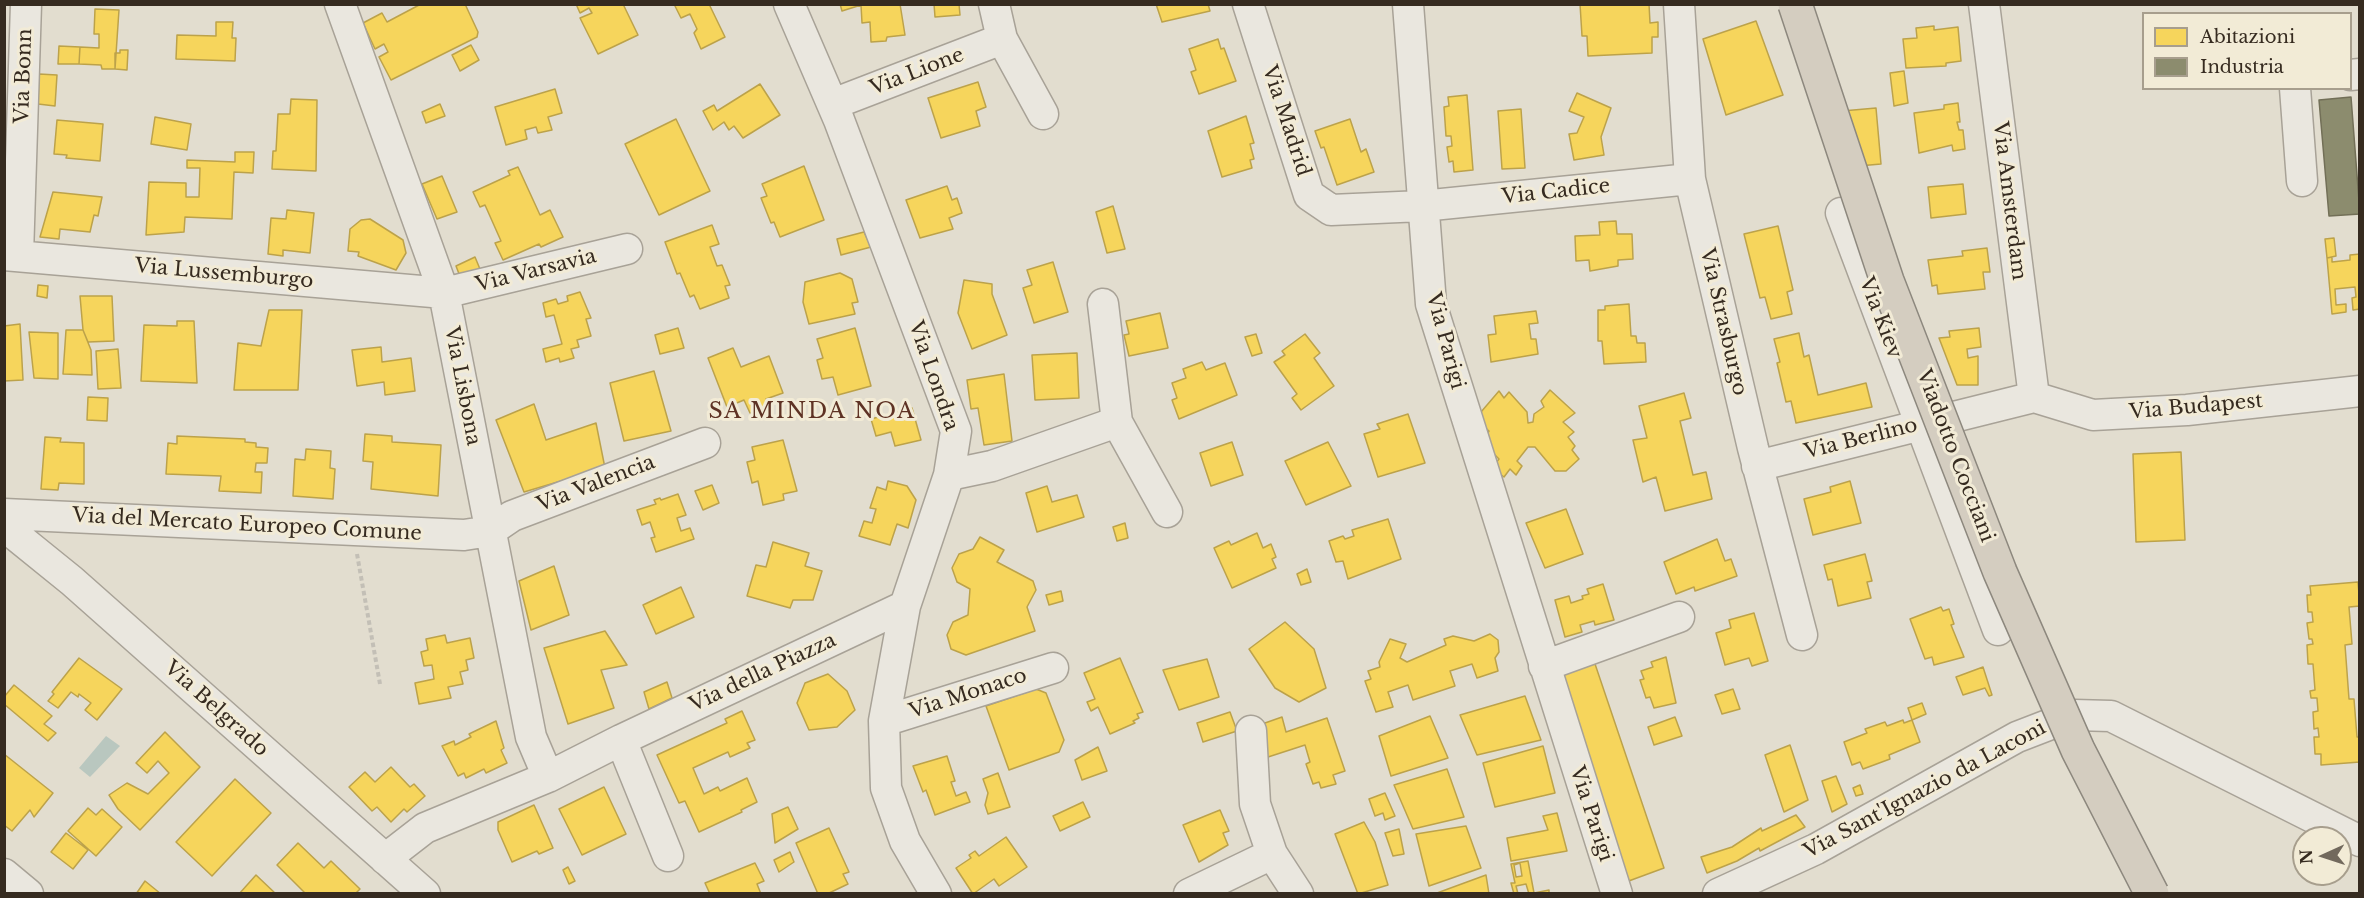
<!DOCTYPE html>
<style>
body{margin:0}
#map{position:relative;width:2364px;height:898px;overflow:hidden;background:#e2ddcf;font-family:"Libre Baskerville",serif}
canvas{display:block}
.frame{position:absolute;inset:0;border:6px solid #362b20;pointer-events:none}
.legend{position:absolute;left:2142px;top:12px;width:210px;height:78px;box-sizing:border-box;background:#f2ebd6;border:2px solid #a79e8d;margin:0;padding:8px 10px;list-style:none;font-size:18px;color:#362b20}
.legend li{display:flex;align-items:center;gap:12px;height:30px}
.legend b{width:30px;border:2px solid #a79e8d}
.north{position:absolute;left:2292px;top:826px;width:60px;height:60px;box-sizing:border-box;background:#f2ebd6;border:2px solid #a79e8d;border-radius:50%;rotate:267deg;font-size:16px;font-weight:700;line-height:24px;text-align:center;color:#362b20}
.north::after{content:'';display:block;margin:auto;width:21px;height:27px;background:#72695d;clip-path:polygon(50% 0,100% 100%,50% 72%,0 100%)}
</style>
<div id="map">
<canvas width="2364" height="898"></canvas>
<div class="frame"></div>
<ul class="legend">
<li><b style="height:16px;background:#f6d55c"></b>Abitazioni</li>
<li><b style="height:16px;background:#8c8c6e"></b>Industria</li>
</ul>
<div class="north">N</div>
</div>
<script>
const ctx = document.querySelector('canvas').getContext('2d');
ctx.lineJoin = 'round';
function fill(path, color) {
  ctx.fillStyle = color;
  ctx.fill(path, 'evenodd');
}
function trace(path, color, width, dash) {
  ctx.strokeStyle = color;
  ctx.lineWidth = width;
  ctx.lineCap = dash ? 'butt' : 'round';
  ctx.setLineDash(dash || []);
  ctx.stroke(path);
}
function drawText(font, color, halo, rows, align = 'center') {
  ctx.font = font + ' "Libre Baskerville",serif';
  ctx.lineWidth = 6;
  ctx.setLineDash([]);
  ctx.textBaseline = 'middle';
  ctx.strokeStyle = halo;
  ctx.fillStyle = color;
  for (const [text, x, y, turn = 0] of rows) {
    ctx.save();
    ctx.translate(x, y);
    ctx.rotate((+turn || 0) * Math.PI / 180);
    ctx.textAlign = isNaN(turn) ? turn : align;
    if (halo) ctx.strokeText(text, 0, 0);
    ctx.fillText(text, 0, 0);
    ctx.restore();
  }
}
fill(new Path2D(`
 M106 736 120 746 90 777 79 768Z`), '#b9c7bf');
const homes = new Path2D(`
 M421 4H465L478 32 477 37 391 80 379 57 388 52 384 44 375 49 363 23 382 13 387 22Z
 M576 4H623L638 35 598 54 580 18 592 13 589 8 580 13Z
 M674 4H709L725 37 701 49 694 33 697 29 690 14 681 18Z
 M840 4H900L905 35 887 37 886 41 871 42 870 22 862 23 861 5 842 11Z
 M934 4H959L960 15 935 17Z
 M1156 4H1208L1210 11 1162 22Z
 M1580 4H1649L1650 23 1658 22V37H1652V53L1588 56 1587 36H1582Z
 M95 9 119 10 115 69H102L101 65 79 64 80 47 99 48V34H94Z
 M1756 21 1783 95 1726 115 1703 39Z
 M216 22H233L232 38H236L235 61 176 59 177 35 216 36Z
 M1934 26V30L1958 27 1961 61 1946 63V66L1906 68 1903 39 1917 38 1916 28Z
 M1218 39 1221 49 1224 48 1236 81 1199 94 1191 72 1196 70 1189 49Z
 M471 45 479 60 460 71 452 55Z
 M59 46 80 47 79 64H58Z
 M120 50H128L127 70 115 69V53H120Z
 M1904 71 1908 103 1894 106 1890 73Z
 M39 74 57 75 55 106 38 104Z
 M978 82 986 107 976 111 980 126 941 138 928 98Z
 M760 84 780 115 743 138 734 126 729 130 724 122 713 130 703 111 714 105 717 111Z
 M555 89 562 113 548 117 552 130 538 133 536 127 525 130 527 139 506 145 495 107Z
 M1577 93 1611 108 1601 137 1604 155 1574 160 1569 134 1577 133 1584 117 1569 111Z
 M1467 95 1473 170 1454 172 1453 161 1449 162 1447 147 1452 146 1451 136H1446L1444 107 1449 106 1448 97Z
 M291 99 317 100 316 171 272 169 273 151H276L278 114H290Z
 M1958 103 1960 122H1957L1959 130H1963L1965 149 1953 151 1952 145 1919 153 1914 113 1944 109V105Z
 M440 104 445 116 426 123 422 112Z
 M1876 108 1881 164 1836 168 1831 112Z
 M1521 109 1525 168 1502 169 1498 111Z
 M1246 116 1254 143 1250 144 1254 159 1250 160 1252 168 1222 177 1208 131Z
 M155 117 191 124 187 150 151 144Z
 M676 119 710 191 659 215 625 144Z
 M1350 119 1361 152 1366 149 1374 172 1337 185 1324 147 1321 148 1315 131Z
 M57 120 103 124 100 161 66 158 67 155 54 154Z
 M235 152H254L253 173 234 172 232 219 185 217 184 232 146 235 149 182 186 183V197H199L200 168H187V160L235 162Z
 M804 166 824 220 780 237 774 222 771 223 761 198 767 196 762 184Z
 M518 167 540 215 550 210 563 237 541 247 539 244 503 260 495 243 501 241 485 205 480 207 473 192 510 175 508 171Z
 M442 176 457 212 437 219 422 184Z
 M1963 184 1966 214 1931 218 1928 187Z
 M947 186 952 200 957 198 962 213 949 218 953 229 920 238 906 200Z
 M53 192 102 197 98 216 94 215 90 232 60 229 59 239 40 237Z
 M1113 206 1125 249 1107 253 1096 212Z
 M287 210 314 213 310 253 283 250V256L268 254 271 218 286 219Z
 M370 219 403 240 406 253 396 270 358 256 359 252 348 251 350 229 361 220Z
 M1616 221 1617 234H1632L1633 259 1618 260V266L1590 271 1589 260 1576 261 1575 236 1600 235 1599 222Z
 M712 225 719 244 710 247 717 266 722 265 730 285 725 286 729 298 700 309 694 295 690 297 680 273 677 274 665 242Z
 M1778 226 1793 290 1787 292 1792 314 1771 319 1765 297 1760 298 1744 234Z
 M864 232 871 247 841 255 837 239Z
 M2334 238 2336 256 2327 258 2325 239Z
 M1987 248 1990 272H1983L1985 289 1938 294 1937 285 1932 286 1928 260 1963 256 1962 251Z
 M2360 254V309L2353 310 2352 298 2356 297 2355 287 2335 289 2336 305 2346 304V312L2332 314 2327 258 2332 257V262L2350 260V255Z
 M475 257 482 274 461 279 456 266Z
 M1053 262 1068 312 1034 323 1023 288 1032 285 1027 270Z
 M840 273 852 279 858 302 852 303 855 314 809 324 803 302 805 282Z
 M964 280 992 284V294L1007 335 972 349 958 313Z
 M38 285 48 286 47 298 37 296Z
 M580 292 591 318 586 319 591 336 577 340 579 347 571 349 574 358 560 362 559 358 546 362 543 349 562 344 554 315 546 317 543 303 556 299 558 304 568 301 567 296Z
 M80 296H112L114 341 88 342 83 330Z
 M1629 304 1631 336H1636L1637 343H1645L1646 362 1604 364 1602 341H1598V310H1605V306Z
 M269 310H302L298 390H234L238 343 261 346Z
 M1536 311 1538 323 1529 324 1531 339H1536L1538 354 1491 362 1488 335 1496 334 1494 316Z
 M1160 313 1168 348 1129 356 1124 335 1129 334 1126 321Z
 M177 321H194L197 383 141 381 144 325 177 326Z
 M20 324 23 380 4 381V326Z
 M678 328 684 348 660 354 655 335Z
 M855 328 871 386 838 395 833 377 822 379 817 360 823 358 817 339Z
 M1979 328 1981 347 1967 349 1968 358 1978 356V385H1957L1939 338 1950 337 1949 331Z
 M66 330H83L91 350 92 375 63 374Z
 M29 332 58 333V379L34 378Z
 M1799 333 1804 357 1809 355 1818 395 1866 383 1872 407 1796 423 1791 401 1786 402 1777 363 1780 362 1774 339Z
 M1256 334 1262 353 1252 356 1245 337Z
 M1305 334 1320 353 1314 358 1334 386 1301 410 1292 398 1297 394 1274 362 1285 355 1282 351Z
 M381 347 382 362 411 358 415 391 385 395 384 382 357 386 352 350Z
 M733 348 741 367 769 356 783 393 766 399 769 406 750 413 744 400 727 407 708 358Z
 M118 349 121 388 98 389 96 351Z
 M1077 353 1079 398 1035 400 1032 355Z
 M1202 362 1206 370 1225 363 1237 395 1179 419 1172 400 1177 398 1172 383 1186 378 1183 369Z
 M654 371 671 431 624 441 610 383Z
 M1004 374 1012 441 984 445 978 408 971 409 967 380Z
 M1550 390 1575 413 1563 422 1574 432 1568 437 1575 446 1572 450 1579 459 1566 471H1555L1535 447H1528L1517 461 1522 466 1516 475 1510 469 1504 477 1492 468 1499 459 1482 442 1489 431 1475 419 1499 391 1504 398 1509 392 1527 412 1528 423 1533 422 1534 414 1544 407 1541 401Z
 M1684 393 1691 418 1680 421 1693 475 1706 472 1712 499 1665 511 1656 477 1643 482 1633 440 1647 438 1639 406Z
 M88 397 108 398 107 421 87 420Z
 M534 404 546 440 596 423 605 468 524 492 496 420Z
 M912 408 921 440 895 446 891 432 876 436 871 419Z
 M1408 414 1425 463 1378 477 1364 434 1380 429 1377 424Z
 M365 434 392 436V442L441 445 438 496 371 489 373 462 363 461Z
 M177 436 245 439V442L256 443V447L268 448 267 463H256L255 472H262L261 493 219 491 221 476 166 474 168 443 177 444Z
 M45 437 61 438 60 442 84 443V484L59 483 58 490 41 489Z
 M783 440 797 491 783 494 784 500 763 505 758 481 752 483 747 462 755 460 752 447Z
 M1232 442 1243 475 1211 486 1200 453Z
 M1328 442 1351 486 1306 505 1285 461Z
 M306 449 331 451 330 468 335 469 333 499 293 496 295 459 305 460Z
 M2181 452 2185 540 2136 542 2133 454Z
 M888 481 907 486 916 500 908 528 897 524 890 545 859 536 864 521 872 523 876 509 870 508 877 487 886 490Z
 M1850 481 1861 523 1813 535 1804 499 1831 492 1830 487Z
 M712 485 719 503 703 510 695 491Z
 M1047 486 1052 502 1077 495 1084 517 1037 532 1026 493Z
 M678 494 686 515 677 518 681 531 690 528 694 539 656 552 651 538 655 537 650 522 642 525 637 510 656 504 654 500 660 498 661 500Z
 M1566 509 1583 554 1545 568 1526 523Z
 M1388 519 1401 559 1348 579 1343 561 1336 562 1329 541 1343 536 1345 539 1354 536 1352 530Z
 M1125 523 1128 538 1117 541 1113 527Z
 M1257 533 1263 548 1271 544 1276 557 1272 559 1276 568 1232 588 1214 548 1229 541 1231 545Z
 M980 537 1004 550 997 562 1033 581 1036 590 1027 607 1035 631 966 655 951 649 947 635 953 622 968 615 970 589 957 582 952 568 959 554 973 549Z
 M1717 539 1725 561 1731 559 1737 576 1695 591 1694 587 1676 594 1664 562Z
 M773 542 809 553 805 566 822 571 813 600H793L790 608 747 596 756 565 766 567Z
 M1865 554 1872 581 1867 582 1871 598 1838 606 1832 579 1828 580 1824 565Z
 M554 566 569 615 531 630 519 581Z
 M1307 569 1311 582 1301 585 1297 574Z
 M2358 582 2360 606 2349 607 2352 644 2345 645 2349 699H2354L2357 737H2360V762L2321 765V754H2315L2314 737H2319L2318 728 2314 729 2313 712 2318 711 2317 698H2311L2310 691 2315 690 2313 664H2308L2307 645 2313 644 2312 639H2309L2307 623 2313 622 2312 612H2308L2307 595H2311L2310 586Z
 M1603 584 1614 620 1595 625 1594 621 1580 625 1582 632 1565 637 1555 600 1569 596 1571 603 1583 599 1582 596 1589 594 1587 589Z
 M681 587 694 617 656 634 643 605Z
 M1061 591 1063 601 1049 605 1046 595Z
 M1941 607 1943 611 1949 609 1954 624 1951 625 1964 657 1934 665 1932 657 1925 659 1910 619Z
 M1754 613 1768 661 1752 666 1749 658 1725 665 1716 633 1731 628 1729 620Z
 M1285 622 1314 649 1326 688 1299 702 1275 688 1249 649Z
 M605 631 627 665 601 670 614 708 568 724 544 648Z
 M1490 634 1498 640 1499 652 1495 658 1498 671 1477 678 1472 664 1450 671 1455 686 1413 700 1408 685 1388 692 1393 707 1376 712 1365 681 1371 679 1368 671 1380 667 1379 662 1390 639 1406 644 1400 658 1407 662 1446 645 1444 639 1453 636 1474 641Z
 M445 635 447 643 470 638 474 658 466 660 468 670 460 672 463 684 448 687 451 698 419 704 415 683 434 679 432 665 424 666 421 652 428 650 426 639Z
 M1666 657 1676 703 1654 708 1650 697 1646 698 1640 680 1644 679 1641 671 1653 667 1651 662Z
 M79 658 122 689 97 720 85 710 91 703 79 694 78 697 71 692 58 708 48 701 54 694 52 692Z
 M1120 658 1143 712 1137 714 1139 718 1133 721 1135 723 1110 734 1098 707 1091 711 1087 702 1095 699 1084 673Z
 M1593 658 1664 868 1626 882 1556 678Z
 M1207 659 1219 697 1179 710 1163 670Z
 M1983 667 1992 695 1989 696 1985 688 1963 695 1956 677Z
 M828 674 847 691 855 710 837 727 809 730 797 703 805 683Z
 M667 682 672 698 649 709 644 692Z
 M14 685 52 716 44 724 56 733 48 741 4 704V697Z
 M1036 689 1046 693 1064 740 1059 752 1009 770 986 706Z
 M1733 689 1740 709 1722 714 1715 695Z
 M1525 696 1541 740 1477 755 1460 715Z
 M1922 703 1926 714 1912 720 1908 708Z
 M742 711 755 740 747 743 750 748 730 757 728 752 693 768 704 794 718 787 720 791 747 778 757 802 741 810 742 812 699 832 685 801 679 803 657 755 727 723 725 719Z
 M1230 712 1237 731 1203 742 1197 723Z
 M1430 716 1448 758 1391 776 1379 736Z
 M1282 717 1286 732 1327 718 1345 771 1333 775 1336 784 1321 788 1319 782 1313 784 1306 764 1310 762 1305 745 1265 758V723Z
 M1675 717 1682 736 1654 745 1648 727Z
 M1903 720 1904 723 1912 720 1920 742 1889 755 1890 759 1863 769 1860 762 1852 765 1844 742 1867 733 1865 729 1885 722 1887 726Z
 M496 721 504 748 501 750 507 763 486 773 484 769 466 778 464 773 458 776 442 746 454 741 455 745 471 737 469 734Z
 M165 732 200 767 140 830 118 809 109 795 127 783 148 794 169 773 158 761 147 773 136 763Z
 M1790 745 1808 800 1784 812 1765 755Z
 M1543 746 1555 793 1495 807 1483 763Z
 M1098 747 1107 771 1082 780 1075 760Z
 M4 754 53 793 34 817 30 810 12 831 4 825Z
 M947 756 955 781 951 782 956 796 966 792 970 802 935 815 926 790 923 792 913 766Z
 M391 767 410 787 414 784 425 796 407 812 404 809 391 822 377 807 372 811 349 787 365 772 375 782Z
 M1447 769 1464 817 1413 829 1394 785Z
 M998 773 1010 807 988 814 985 805 988 793 983 779Z
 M1836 776 1847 804 1832 812 1822 781Z
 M235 779 271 813 212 876 176 842Z
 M1860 785 1863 794 1856 796 1853 788Z
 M604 787 626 834 582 855 559 809Z
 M1385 793 1395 816 1385 820 1383 813 1375 816 1369 799Z
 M1083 802 1090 817 1060 831 1053 816Z
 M534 805 553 848 539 854 537 851 512 862 498 830V822Z
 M788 807 798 829 775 843 772 814Z
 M88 808 96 815 102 809 122 827 96 856 68 831Z
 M1220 810 1229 831 1223 833 1228 845 1199 862 1183 825Z
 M1557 813 1567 851 1511 861 1507 838 1548 830 1543 816Z
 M1796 815 1805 827 1760 851 1759 848 1737 861 1707 873 1701 857 1732 847 1761 828 1762 831Z
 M1364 822 1375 842 1388 885 1358 894 1335 834Z
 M1466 826 1481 868 1429 886 1416 834Z
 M829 828 849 872 843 874 848 884 827 894H818L796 843Z
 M1399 829 1404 854 1393 856 1385 833Z
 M66 833 88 850 73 869 51 852Z
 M1006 837 1027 867 999 886 994 879 973 894 956 868 971 858 969 855 975 851 979 856Z
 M298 843 324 868 331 861 360 889 355 894H306L277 865Z
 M790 852 794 862 779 872 774 860Z
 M1528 861 1534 893 1549 890V894H1529L1526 884 1516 886 1518 894H1514L1511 883H1515L1511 864ZM1520 863 1522 876 1516 877 1514 865Z
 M755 863 764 881 757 884 761 894H710L705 883Z
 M568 867 575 881 569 884 563 870Z
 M256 875 276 894H239Z
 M1486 875 1489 894H1437V893Z
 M145 881 161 894H136Z`);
fill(homes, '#f6d55c');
trace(homes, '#bca24a', 1.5);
const industry = new Path2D(`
 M2351 97 2360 214 2329 216 2319 100Z`);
fill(industry, '#8c8c6e');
trace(industry, '#726f57', 1.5);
const minor = new Path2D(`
 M340 4 444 293 531 737 548 777
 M789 4 839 120 956 431 949 475 905 606 884 721 886 788 905 841 936 894
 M994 4 1002 39 1043 114
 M1248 4 1309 195 1331 210 1422 206 1690 179
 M1408 4 1431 304 1617 894
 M1679 4 1690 179 1753 448 1802 635
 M1984 4 2034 397
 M2350 75 2360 74
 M2295 88 2302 181
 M833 104 1002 39
 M1841 213 1998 630
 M4 255 444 293 627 249
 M18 255 26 4
 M1103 304 1117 422 1167 512
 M2034 397 2093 415 2187 410 2360 391
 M1757 466 2034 397
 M949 475 992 466 1117 422
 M4 514 464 535 490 531 512 516 705 443
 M4 526 72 581 425 894
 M1544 666 1679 617
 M884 721 1053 668
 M1251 731 1255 804 1272 854
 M621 740 668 856
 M385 859 425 828 548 777 621 740 905 606
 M4 874 28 894
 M1189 894 1272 854 1298 894
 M1718 894 1816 849 2017 737 2074 715 2111 716 2360 841`);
trace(minor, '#a8a297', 33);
trace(new Path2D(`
 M357 554 380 684`), '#c3bfb6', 4, [4.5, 3]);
trace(minor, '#eae7df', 30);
const highwayBridge = new Path2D(`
 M1795 4 1887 281 2000 572 2078 750 2152 894`);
trace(highwayBridge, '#8d887e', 36, []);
trace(highwayBridge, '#d4cdc0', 33);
drawText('20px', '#362b20', '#f2ebd6', [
 ["Via Lione",917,72,-21],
 ["Via Bonn",24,76,-88],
 ["Via Madrid",1286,121,72],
 ["Via Cadice",1556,192,-6],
 ["Via Amsterdam",2009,201,83],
 ["Via Varsavia",536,271,-14],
 ["Via Lussemburgo",224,274,5],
 ["Via Kiev",1880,318,69],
 ["Via Strasburgo",1723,322,77],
 ["Via Parigi",1445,341,75],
 ["Via Londra",933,376,71],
 ["Via Lisbona",462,386,79],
 ["Via Budapest",2196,407,-5],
 ["Via Berlino",1861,439,-14],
 ["Viadotto Cocciani",1955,456,69],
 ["Via Valencia",596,484,-21],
 ["Via del Mercato Europeo Comune",247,525,3],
 ["Via della Piazza",763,673,-25],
 ["Via Monaco",968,694,-18],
 ["Via Belgrado",216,709,42],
 ["Via Sant'Ignazio da Laconi",1925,790,-28],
 ["Via Parigi",1591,814,72]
]);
ctx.letterSpacing = '1.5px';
drawText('22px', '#5e3224', '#f2ebd6', [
 ["SA MINDA NOA",812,412]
]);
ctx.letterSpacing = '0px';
</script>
